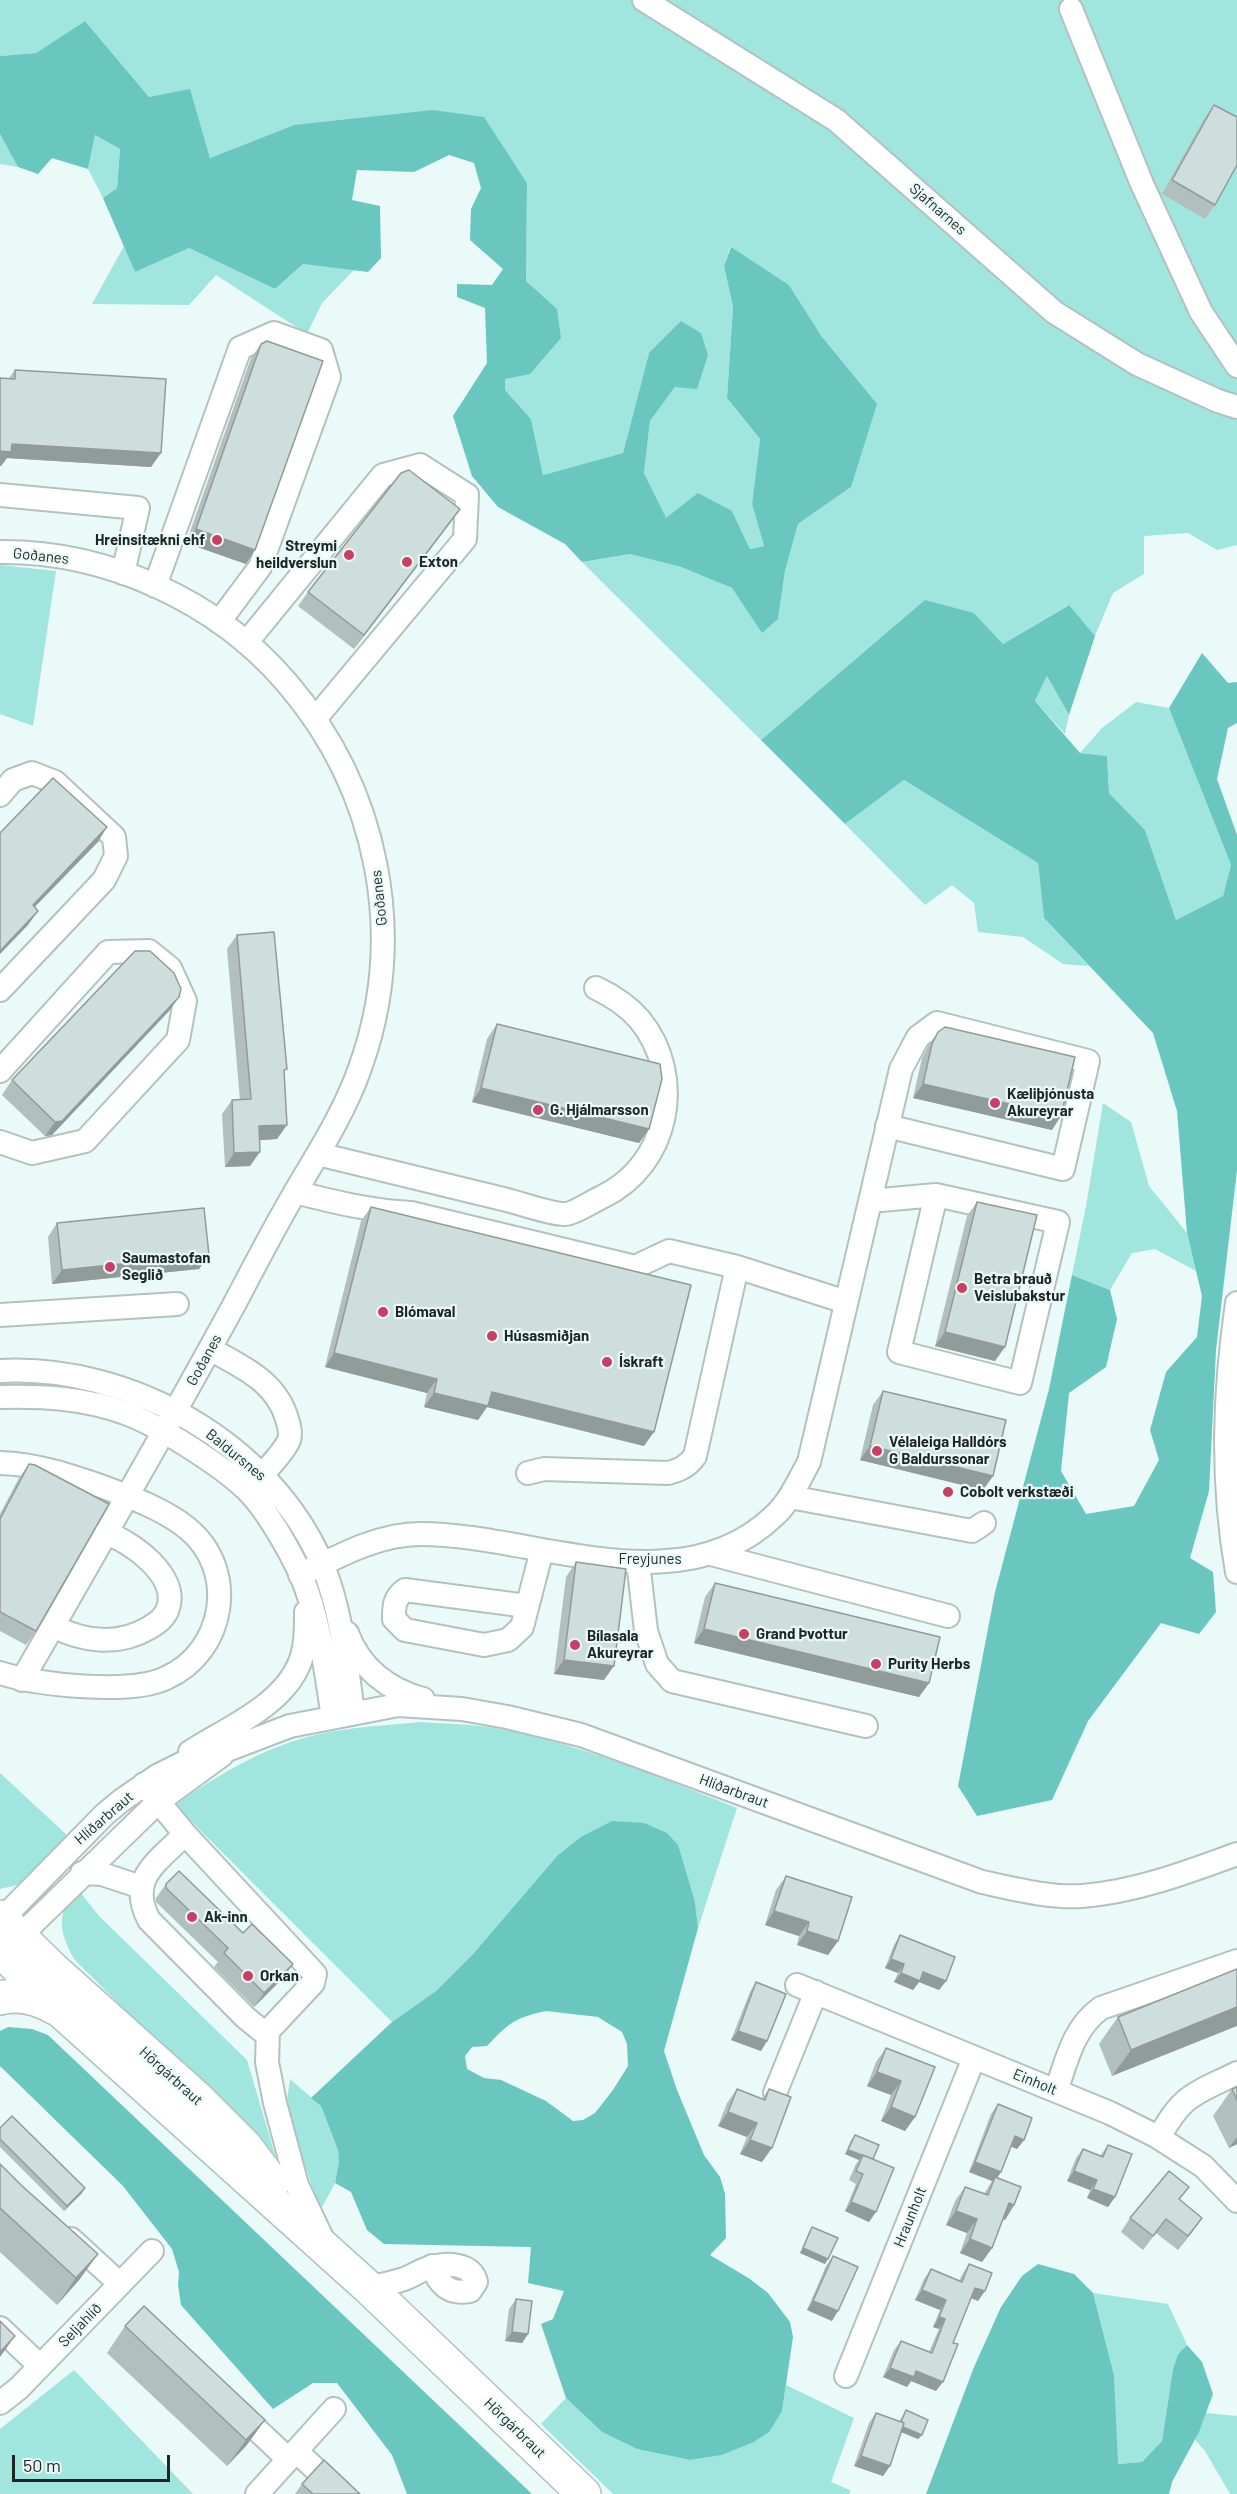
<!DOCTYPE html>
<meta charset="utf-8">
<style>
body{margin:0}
#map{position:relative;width:1237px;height:2494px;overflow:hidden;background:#e9faf8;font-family:Barlow,sans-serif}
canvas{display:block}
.scale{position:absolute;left:12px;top:2455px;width:158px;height:27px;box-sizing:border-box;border:3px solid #1f2524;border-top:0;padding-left:8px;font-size:18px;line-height:21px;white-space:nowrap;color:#1f2524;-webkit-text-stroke:4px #e9faf8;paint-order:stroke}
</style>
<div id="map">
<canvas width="1237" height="2494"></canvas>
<div class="scale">50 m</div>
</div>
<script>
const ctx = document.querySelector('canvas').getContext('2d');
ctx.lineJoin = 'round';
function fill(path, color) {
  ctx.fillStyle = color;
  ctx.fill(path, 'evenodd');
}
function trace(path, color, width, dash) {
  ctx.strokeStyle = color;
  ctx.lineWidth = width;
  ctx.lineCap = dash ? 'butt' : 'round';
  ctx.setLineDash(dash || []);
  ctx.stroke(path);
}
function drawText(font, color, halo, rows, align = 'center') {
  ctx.font = font + ' Barlow,sans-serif';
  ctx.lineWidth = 4.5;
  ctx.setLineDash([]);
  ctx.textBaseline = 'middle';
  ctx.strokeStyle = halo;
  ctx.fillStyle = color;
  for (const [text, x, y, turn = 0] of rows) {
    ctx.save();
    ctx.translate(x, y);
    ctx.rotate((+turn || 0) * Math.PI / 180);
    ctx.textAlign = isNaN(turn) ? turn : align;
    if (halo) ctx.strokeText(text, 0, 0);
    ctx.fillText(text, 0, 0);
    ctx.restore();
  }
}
fill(new Path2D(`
 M0 0H1237V545L1217 550 1188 533 1144 536V574L1113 593 1095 636 1068 605 1003 644 974 613 925 601 761 740 582 562 630 554 681 567 732 588 762 632 778 619 785 571 798 524 851 487 822 337 789 285 730 247 724 266 733 307 727 398 760 439 752 504 764 546 750 549 732 511 666 519 644 473 650 421 675 387 649 353 623 453 543 475 531 419 505 390V378L557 310 526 281 527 183 484 118 294 125 210 158 190 90 149 97 85 21 36 53 0 56Z
 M0 134 18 167 0 164Z
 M95 135 120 149 117 188 103 198 88 169Z
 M124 246 135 272 189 248 275 289 303 264 354 270 322 303 307 334 216 275 189 305 92 304Z
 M0 565 56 571 33 726 0 714Z
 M1047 676 1069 715 1065 734 1035 701Z
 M1136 702 1169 708 1231 865 1223 896 1176 920 1145 830 1109 793 1107 756 1080 753 1102 728Z
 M904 780 1038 863 1044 918 1089 966 1063 964 1023 937 978 932 974 903 952 885 925 905 845 824Z
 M1103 1103 1131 1122 1149 1186 1187 1233 1196 1271 1155 1249 1132 1253 1110 1290 1072 1275 1086 1206Z
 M422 1722C446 1724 471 1724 495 1728 574 1742 662 1778 737 1808L698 1928 695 1902 688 1883 557 1856 473 1954 436 1991 392 2022 175 1805C209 1781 246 1758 285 1744 328 1728 376 1726 422 1722Z
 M0 1773 68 1836 22 1884 0 1889Z
 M76 1887 99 1916 247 2060 281 2175 213 2098 74 1959C58 1929 57 1916 76 1887Z
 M290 2079 321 2106 338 2150 339 2162 335 2183 320 2211 291 2123 287 2101Z
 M1093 2293 1168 2304 1187 2345 1178 2354 1173 2369 1162 2441 1142 2462 1117 2464 1114 2375Z
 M74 2370 193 2494H0V2429Z
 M786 2385 854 2418 831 2482 850 2490V2494H613L541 2424 566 2398 602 2432 637 2449 690 2460 722 2455 752 2443 782 2411Z
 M1206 2413 1237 2416V2494H1230L1205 2451 1195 2440Z`), '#a1e5df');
fill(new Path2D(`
 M85 21 149 97 190 89 210 158 294 125 433 110 484 117 527 183 526 281 557 309 561 338 530 374 505 379V390L531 419 543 475 623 453 649 353 681 321 701 333 708 355 697 389 675 387 650 421 644 473 666 518 698 493 732 511 750 549 764 546 752 504 760 439 727 398 733 307 724 266 731 247 789 285 822 337 877 404 851 487 798 524 785 571 778 619 762 633 732 588 681 567 630 554 582 562 565 544 498 507 472 476 453 416 487 363 485 308 457 297V284L492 285 503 269 470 240 471 209 481 188 474 163 449 155 414 172 357 170 352 200 380 206 381 258 368 272 303 264 275 289 189 248 135 272 103 198 117 188 120 149 95 135 88 169 52 158 38 174 18 167 0 134V56L36 53Z
 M925 600 974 613 1003 644 1069 605 1095 636 1069 715 1047 676 1035 701 1080 753 1107 756 1109 793 1145 830 1176 920 1223 896 1231 865 1169 708 1202 653 1228 683 1237 682V723L1228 728 1217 779 1237 835V1170L1216 1350 1209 1491 1190 1558 1213 1572 1216 1612 1199 1634 1161 1623 1088 1721 1052 1800 977 1816 958 1786 995 1592 1049 1389 1072 1275 1110 1290 1117 1319 1106 1367 1069 1393 1061 1471 1086 1514 1134 1506 1159 1460 1150 1430 1166 1372 1197 1337 1202 1296 1187 1233 1177 1111 1153 1033 1044 918 1038 863 904 780 845 824 761 740Z
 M612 1821 644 1823 667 1833 678 1845 695 1902 698 1928 664 2051 677 2090 704 2155 720 2177 725 2194 726 2238 710 2255 750 2279 768 2293 790 2322 793 2337 782 2411 769 2432 752 2443 722 2455 690 2460 637 2449 602 2432 566 2398 541 2324 553 2319 564 2291 528 2283 531 2247 384 2244 367 2230 351 2192 335 2183 339 2162 338 2150 321 2106 311 2098 392 2022 436 1991 473 1954 557 1856 581 1837ZM546 2011 598 2017 622 2032 627 2044 628 2066 613 2090 595 2113 583 2120 573 2121 546 2101 501 2080 484 2078 467 2069 465 2056 472 2047 487 2046C509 2023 514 2018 546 2011Z
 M8 2027 32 2029 48 2035 532 2494H407L392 2455 337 2383H313L273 2409 181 2305 178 2285 179 2272 172 2249 123 2186 0 2066V2031Z
 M1038 2264 1074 2274 1093 2293 1114 2375 1118 2464 1142 2462 1162 2441 1173 2369 1178 2354 1187 2345 1202 2362 1213 2394 1199 2432 1172 2482 1169 2494H926L974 2367 1001 2307 1022 2276Z`), '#69c7c0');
const minor = new Path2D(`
 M644 0 836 120 1054 312 1137 364 1218 401 1237 407
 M1071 9 1142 184 1201 312 1237 366
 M0 495 138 508 123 573
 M0 552C107 551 217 601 287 683 378 789 408 935 360 1068 345 1111 320 1150 297 1189 275 1226 255 1265 235 1303 166 1430 94 1555 22 1680
 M155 586 240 348 274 333 321 350 329 377 260 567 219 622
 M246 643 383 475 420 465 467 495 465 539 315 719
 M0 795 13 780 32 773 55 782 114 837 116 856 104 880 0 990
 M0 1071 108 952 149 951 170 968 185 1001 178 1040 85 1141 32 1153 0 1142
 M318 1154C380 1169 441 1184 503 1199 517 1202 553 1215 565 1214 573 1214 593 1201 602 1197 669 1165 686 1077 640 1020 628 1006 613 996 596 988
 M295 1192C334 1202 371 1211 411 1213L635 1267 669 1251 737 1267 846 1302
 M870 1201 936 1195 1058 1222 1020 1383 899 1352 936 1195
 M1237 1303C1224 1393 1221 1481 1237 1572
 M0 1315 177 1304
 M210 1349C242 1367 276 1381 287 1419 289 1426 292 1435 288 1442 282 1455 263 1473 253 1485
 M0 1371C130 1364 272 1444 323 1566 342 1613 346 1663 353 1712
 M0 1397C43 1396 85 1398 125 1413 157 1424 224 1467 248 1491 268 1511 297 1562 306 1588 321 1629 326 1674 333 1717
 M0 1463C37 1464 72 1476 106 1488 133 1498 165 1510 187 1528 239 1570 225 1652 166 1678 131 1695 37 1685 0 1673
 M528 1473 544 1469 668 1473C680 1470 688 1466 695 1456L737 1267
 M790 1497 972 1531 984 1523
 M711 1554 948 1616
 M638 1562 646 1631 657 1664 672 1681 866 1726
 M300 1575C337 1557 378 1534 420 1534 533 1534 680 1608 775 1515 790 1501 799 1480 809 1462L901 1069 918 1037 937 1023 1088 1061 1063 1169 887 1126
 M527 1606 405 1590C394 1598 394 1606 394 1619L405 1630 484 1645 508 1640 522 1627 542 1550
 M53 1626C84 1642 118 1646 149 1628 157 1623 165 1618 168 1608 179 1576 132 1542 106 1533
 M347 1633C360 1668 388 1690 423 1699
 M190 1752C227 1728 283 1706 300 1662 306 1647 306 1628 306 1612
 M144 1784 185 1834 315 1974 313 1983 268 2031H262L246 2018 149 1920C127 1878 158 1862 185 1834
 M82 1873 102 1874 141 1887
 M2 1919 105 1814 122 1800 157 1776 193 1758 227 1750 290 1726 398 1705 462 1709 507 1717 581 1735 982 1882C1015 1889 1048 1898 1082 1896 1135 1892 1188 1872 1237 1854
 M20 1936 159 1801 222 1755
 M797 1985 1110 2113 1156 2136 1203 2166 1237 2201
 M268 2031 267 2062 275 2103 297 2185 323 2240
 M1056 2091C1067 2060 1073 2028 1101 2008L1237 1961
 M775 2093 816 1992
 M1159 2138C1182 2094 1195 2094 1237 2073
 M71 2239 120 2284
 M369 2288C380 2285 391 2283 401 2280 412 2277 421 2269 432 2267 447 2263 472 2263 476 2282L470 2291C449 2295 439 2285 432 2266
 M0 2328 40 2366
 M846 2376 974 2058
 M0 2403 19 2388 152 2251
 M235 2409 288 2459
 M296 2451 342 2494
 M257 2494 334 2409`);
const highway = new Path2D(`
 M0 1917 53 1969 197 2098 245 2146 273 2183
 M0 1950 62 2012 369 2288 584 2494
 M0 1998C20 1993 38 1998 55 2008`);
trace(minor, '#b2c2c0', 26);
trace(highway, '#b2c2c0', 36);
trace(minor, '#fff', 22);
trace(highway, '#fff', 33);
fill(new Path2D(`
 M1214 105 1215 205 1205 219 1162 194 1204 119Z
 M261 344 246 564 186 543 251 358Z
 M15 370 151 467 7 458 1 466 9 378Z
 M460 509 354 649 298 606 308 592Z
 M237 935 284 1073 277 1139 260 1140 250 1166 225 1167 222 1114 232 1100H240L227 949Z
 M179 997 169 1011 52 1135 45 1136 2 1095 12 1080Z
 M497 1024 649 1129 639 1143 472 1102 487 1039Z
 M938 1032 1052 1130 913 1098 922 1058 928 1046Z
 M977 1202 995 1361 935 1346 967 1216Z
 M371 1207 644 1446 487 1407 478 1420 424 1407 427 1393 325 1367 361 1221Z
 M57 1223 209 1255 199 1269 52 1284 48 1237Z
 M883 1391 993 1476 983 1490 860 1460 873 1405Z
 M29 1464 36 1631 26 1645 0 1631V1514L19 1478Z
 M576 1562 604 1680 554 1674 566 1577Z
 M715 1583 929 1683 919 1697 694 1643 705 1597Z
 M786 1876 838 1941 828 1955 797 1945 799 1936 765 1925 776 1890Z
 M166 1884 243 1933 283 1978 254 2007 214 1967 218 1962 156 1902V1898Z
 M900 1935 946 1981 939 1990 919 1982 913 1990 894 1982 898 1973 885 1968 894 1945Z
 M1237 1969 1112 2076 1099 2044 1118 2017Z
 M756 1982 767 2041 761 2051 731 2040 750 1992Z
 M886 2048 915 2117 905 2131 881 2121 891 2095 867 2086 876 2062Z
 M1237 2087V2144L1229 2148 1213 2116 1232 2089Z
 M737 2089 762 2099 769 2089 762 2162 740 2154 747 2137 718 2126 727 2103Z
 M998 2104 1024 2140 1017 2149 1011 2147 1001 2172 997 2178 1014 2205 1005 2220 1003 2219 992 2248 982 2262 960 2253 967 2233 946 2225 955 2201 965 2187 984 2194 992 2181 969 2172 991 2114Z
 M0 2128 82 2193 64 2211 0 2147Z
 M855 2135 873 2159 869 2222 845 2211 856 2184 849 2180 856 2164 859 2160 845 2154 851 2140Z
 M1108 2145 1115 2197 1108 2207 1087 2198 1090 2190 1067 2181 1076 2158 1083 2149 1100 2156Z
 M0 2164 21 2185 98 2254 79 2280 57 2305 0 2252Z
 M1179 2200 1202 2218 1178 2250 1156 2233 1143 2250 1121 2232 1130 2218Z
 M812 2227 828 2259 825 2264 800 2253 809 2232Z
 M833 2256 832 2321 807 2310 826 2266Z
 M969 2264 978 2301 971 2298 953 2343 936 2391 911 2381 907 2387 883 2377 894 2350 901 2341 929 2352 939 2329 933 2327 940 2310 915 2300 924 2279 931 2269 959 2281 963 2273Z
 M516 2299 528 2334 522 2343 505 2341 509 2309Z
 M125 2326 265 2420 246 2446 227 2466 107 2353Z
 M906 2410 922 2435 918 2439 901 2432 890 2466 883 2476 854 2466 869 2423 876 2413 899 2422Z
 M302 2484 360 2494H295Z`), '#b1bfbd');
fill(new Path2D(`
 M12 444 161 453 151 467 7 458 1 466H0V451Z
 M460 509 450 523 354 649 364 635Z
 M196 529 255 550 246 564 186 543Z
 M107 827 98 842 23 919 33 905Z
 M38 911 28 925 0 954V951Z
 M179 997 169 1011 52 1135 45 1136 55 1122Z
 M923 1084 1061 1116 1052 1130 913 1098Z
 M481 1088 649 1129 639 1143 472 1102Z
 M287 1125 277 1139 249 1141 259 1126Z
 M260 1152 250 1166 225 1167 234 1153Z
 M209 1255 199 1269 52 1284 62 1270Z
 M945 1332 1005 1347 995 1361 935 1346Z
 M334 1353 437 1379 427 1393 325 1367Z
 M492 1392 654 1432 644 1446 487 1407 478 1420 424 1407 434 1393Z
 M870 1446 993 1476 983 1490 860 1460Z
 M704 1629 929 1683 919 1697 694 1643Z
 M564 1660 614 1666 604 1680 554 1674Z
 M774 1911 809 1922 799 1936 765 1925Z
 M807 1931 838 1941 828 1955 797 1945Z
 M891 1959 904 1964 898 1973 885 1968Z
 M293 1964 283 1978 254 2007 264 1993Z
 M923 1972 946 1981 939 1990 919 1982 913 1990 894 1982 901 1973Z
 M1237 2007V2026L1112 2076 1131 2050Z
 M738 2031 767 2041 761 2051 731 2040Z
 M877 2072 901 2081 891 2095 867 2086Z
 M891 2107 915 2117 905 2131 881 2121Z
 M728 2112 757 2123 747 2137 718 2126Z
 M1015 2136 1024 2140 1017 2149 1008 2145Z
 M1237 2137V2144L1229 2148Z
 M750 2140 772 2148 762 2162 740 2154Z
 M848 2150 862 2156 859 2160 845 2154Z
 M975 2162 1001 2172 994 2182 995 2177 992 2181 969 2172Z
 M1074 2171 1097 2180 1090 2190 1067 2181Z
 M85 2188 82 2193 64 2211 67 2206Z
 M1093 2189 1115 2197 1108 2207 1087 2198Z
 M851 2202 876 2212 869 2222 845 2211Z
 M1009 2203 1014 2205 1005 2220 999 2217Z
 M956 2211 977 2219 967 2233 946 2225Z
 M1202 2218 1192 2232 1178 2250 1188 2236Z
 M970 2239 992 2248 982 2262 960 2253Z
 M803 2248 828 2259 825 2264 800 2253Z
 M98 2254 79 2280 57 2305 76 2278Z
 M975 2288 985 2291 978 2301 969 2297Z
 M922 2290 946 2300 940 2310 915 2300Z
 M813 2301 838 2311 832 2321 807 2310Z
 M939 2317 945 2319 939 2329 933 2327Z
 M512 2332 528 2334 522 2343 505 2341Z
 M15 2336 0 2357V2352Z
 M890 2368 916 2371 943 2382 936 2391 911 2381 907 2387 883 2377Z
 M265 2420 246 2446 227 2466 246 2440Z
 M899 2425 922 2435 918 2439 896 2430Z
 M861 2456 890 2466 883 2476 854 2466Z`), '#909b9a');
const building = new Path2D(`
 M1214 105 1237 117V165L1215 205 1172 180Z
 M267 341 323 361 255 550 196 529 261 344Z
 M15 370 166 379 161 453 12 444 11 452 0 451V378L15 379Z
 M409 470 460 509 364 635 308 592 401 473Z
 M53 778 107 827 33 905 38 911 0 951V833Z
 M274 932 287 1069 284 1070 287 1125 259 1126 260 1152 234 1153 232 1100 251 1099 237 935Z
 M135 951H150L174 973 181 989 179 997 62 1121 55 1122 12 1080Z
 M497 1024 660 1064 662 1079 649 1129 481 1088Z
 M945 1027 1075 1057 1061 1116 923 1084 932 1044 938 1032Z
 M977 1202 1037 1215 1005 1347 945 1332Z
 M371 1207 691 1285 654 1432 492 1392 488 1406 434 1393 437 1379 334 1353Z
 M204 1208 209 1255 62 1270 57 1223Z
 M883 1391 1006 1420 993 1476 870 1446Z
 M29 1464 35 1465 109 1504 36 1631 0 1612V1519Z
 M576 1562 626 1569 614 1666 564 1660Z
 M715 1583 940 1637 929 1683 704 1629Z
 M179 1871 243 1933 252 1924 293 1964 264 1993 224 1953 228 1948 166 1888V1884Z
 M786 1876 852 1897 838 1941 807 1931 809 1922 774 1911Z
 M900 1935 955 1957 946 1981 923 1972 920 1981 901 1973 904 1964 891 1959Z
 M1237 1969V2007L1131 2050 1118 2017Z
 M756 1982 786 1994 767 2041 738 2031Z
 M886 2048 935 2067 915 2117 891 2107 901 2081 877 2072Z
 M1237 2087V2100L1232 2089Z
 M737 2089 765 2100 769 2089 791 2097 772 2148 750 2140 757 2123 728 2112Z
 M998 2104 1032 2118 1024 2140 1015 2136 1001 2172 975 2162Z
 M12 2116 85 2188 67 2206 0 2139V2128Z
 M855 2135 879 2145 873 2159 848 2150Z
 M1108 2145 1132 2154 1115 2197 1093 2189 1097 2180 1074 2171 1083 2149 1103 2157Z
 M863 2155 894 2168 876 2212 851 2202 863 2174 856 2171Z
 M0 2164 21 2185 98 2254 76 2278 0 2208Z
 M1169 2171 1189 2187 1179 2199 1202 2218 1188 2236 1166 2219 1153 2236 1130 2218Z
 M995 2177 1021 2187 1014 2205 1009 2203 992 2248 970 2239 977 2219 956 2211 965 2187 988 2195Z
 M812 2227 838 2238 828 2259 803 2248Z
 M833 2256 858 2267 838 2311 813 2301Z
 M969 2264 992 2273 985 2291 975 2288 953 2343 958 2344 943 2382 916 2371 914 2377 890 2368 901 2341 932 2353 945 2319 939 2317 946 2300 922 2290 931 2269 962 2282Z
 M516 2299 532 2301 528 2334 512 2332Z
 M144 2306 265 2420 246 2440 125 2326Z
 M0 2321 15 2336 0 2352Z
 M906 2410 928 2420 922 2435 903 2427 904 2423 901 2422Z
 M876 2413 904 2423 890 2466 861 2456Z
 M324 2460 360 2494H313L302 2484Z`);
fill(building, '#cededc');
trace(building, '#909b9a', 1.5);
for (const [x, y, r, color] of [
 [217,540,6,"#cc3d64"],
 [349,555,6,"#cc3d64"],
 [407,562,6,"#cc3d64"],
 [995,1103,6,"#cc3d64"],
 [538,1110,6,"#cc3d64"],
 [110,1267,6,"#cc3d64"],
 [962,1288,6,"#cc3d64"],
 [383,1312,6,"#cc3d64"],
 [492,1336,6,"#cc3d64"],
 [607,1362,6,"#cc3d64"],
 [877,1451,6,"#cc3d64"],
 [948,1492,6,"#cc3d64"],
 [744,1634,6,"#cc3d64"],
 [575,1645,6,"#cc3d64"],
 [876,1664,6,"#cc3d64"],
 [192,1917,6,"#cc3d64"],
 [248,1976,6,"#cc3d64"]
]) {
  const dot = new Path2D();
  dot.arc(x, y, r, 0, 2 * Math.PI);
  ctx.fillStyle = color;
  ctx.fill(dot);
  trace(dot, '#e9faf8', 2);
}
drawText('15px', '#1f2524', '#e9faf8', [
 ["Sjafnarnes",938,209,41],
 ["Goðanes",41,556,6],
 ["Goðanes",379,898,-96],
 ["Goðanes",204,1360,-61],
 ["Baldursnes",236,1455,39],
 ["Freyjunes",650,1559],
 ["Hlíðarbraut",734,1791,20],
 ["Hlíðarbraut",104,1818,-41],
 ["Hörgárbraut",171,2076,42],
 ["Einholt",1035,2082,22],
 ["Hraunholt",910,2217,-68],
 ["Seljahlíð",80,2325,-46],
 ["Hörgárbraut",515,2428,44]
]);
drawText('bold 15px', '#1f2524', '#e9faf8', [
 ["Hreinsitækni ehf",205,540,"right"],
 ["Streymi",337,546,"right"],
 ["heildverslun",337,563,"right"],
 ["Exton",419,562],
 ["Kæliþjónusta",1007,1094],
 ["Akureyrar",1007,1111],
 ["G. Hjálmarsson",550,1110],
 ["Saumastofan",122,1258],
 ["Seglið",122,1275],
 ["Betra brauð",974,1279],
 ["Veislubakstur",974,1296],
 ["Blómaval",395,1312],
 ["Húsasmiðjan",504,1336],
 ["Ískraft",619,1362],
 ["Vélaleiga Halldórs",889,1442],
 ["G Baldurssonar",889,1459],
 ["Cobolt verkstæði",960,1492],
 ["Grand Þvottur",756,1634],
 ["Bílasala",587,1636],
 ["Akureyrar",587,1653],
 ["Purity Herbs",888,1664],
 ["Ak-inn",204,1917],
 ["Orkan",260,1976]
], 'left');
</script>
